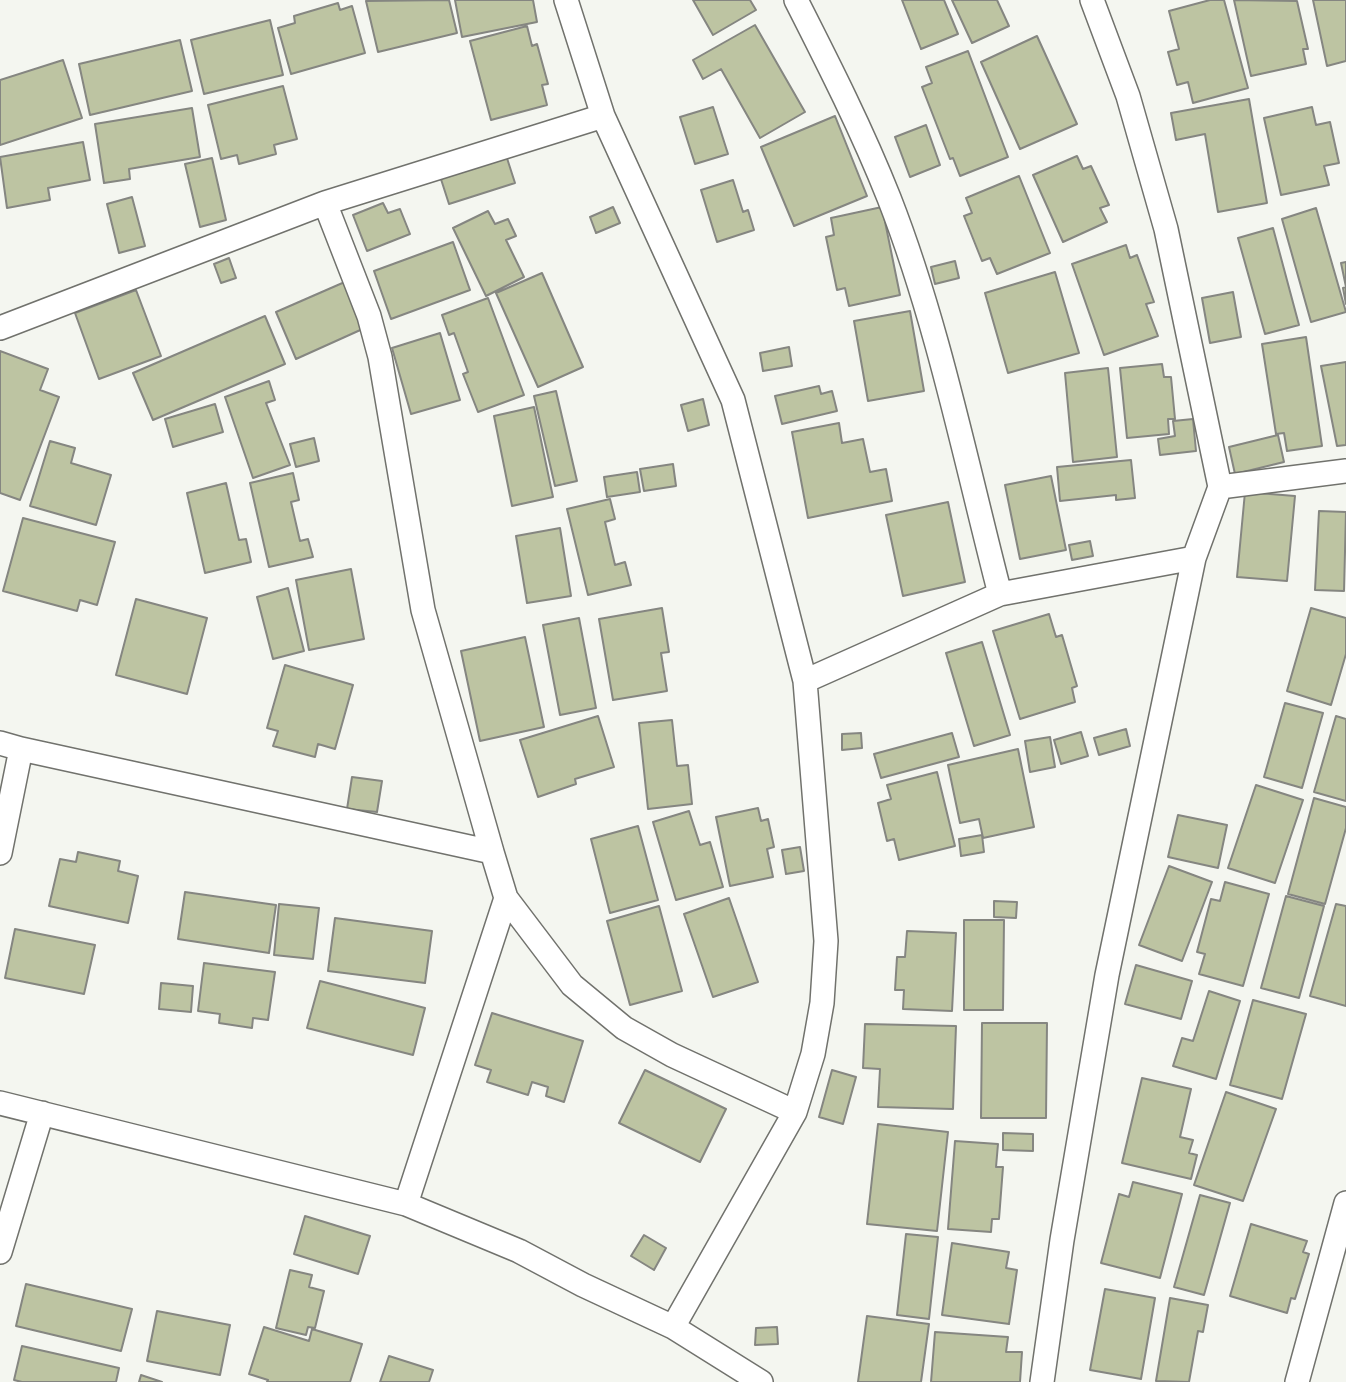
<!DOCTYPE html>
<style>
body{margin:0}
canvas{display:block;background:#f4f6f0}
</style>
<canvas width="1346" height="1382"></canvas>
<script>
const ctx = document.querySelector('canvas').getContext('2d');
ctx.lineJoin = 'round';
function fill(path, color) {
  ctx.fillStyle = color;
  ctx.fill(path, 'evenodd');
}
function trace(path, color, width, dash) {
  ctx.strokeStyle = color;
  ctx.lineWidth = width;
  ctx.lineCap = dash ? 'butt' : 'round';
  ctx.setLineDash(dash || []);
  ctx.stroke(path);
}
const building = new Path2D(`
 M449 0 457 33 378 52 366 1Z
 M455 0H533L537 22 462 37Z
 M693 0H750L756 10 713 35Z
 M902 0H944L958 34 921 49Z
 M952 0H997L1009 26 972 43Z
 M1210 0H1224L1248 88 1193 103 1188 82 1177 85 1168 52 1179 49 1169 11Z
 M1234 0 1297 1 1308 49H1303L1306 64 1251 76Z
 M1313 0H1346V61L1327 66Z
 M338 3 340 10 352 6 365 53 291 74 278 28 295 23 294 16Z
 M270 20 283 75 204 94 191 40Z
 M755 25 805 112 760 138 721 69 703 79 693 60Z
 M527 26 532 46 537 44 548 84 542 85 547 105 491 120 470 41Z
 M1037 36 1077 124 1020 149 981 62Z
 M180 40 192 91 90 115 79 64Z
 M968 51 1008 157 960 176 953 158 950 159 922 87 932 83 926 67Z
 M63 60 82 118 0 145V80Z
 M283 86 297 139 274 145 276 154 239 164 237 155 221 159 208 105Z
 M1249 99 1267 203 1218 212 1205 134 1176 140 1171 113Z
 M713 107 728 154 695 164 680 117Z
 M1312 107 1316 125 1330 122 1339 163 1324 166 1329 185 1281 195 1264 118Z
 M192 108 200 157 129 169 130 179 104 183 95 124Z
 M835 116 867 196 794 226 761 147Z
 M926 125 940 165 910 177 895 137Z
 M83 142 90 180 48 188 50 200 7 208 0 157Z
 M505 152 515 183 449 204 439 173Z
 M1077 156 1083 169 1091 166 1109 205 1100 208 1107 222 1063 242 1033 175Z
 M212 158 226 220 200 227 185 164Z
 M1019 176 1050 253 997 274 990 258 982 261 964 216 972 213 966 198Z
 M733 180 743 212 748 210 754 230 717 242 701 190Z
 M132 197 145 246 119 253 107 204Z
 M383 203 388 213 400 209 410 234 367 251 353 215Z
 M613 207 620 223 596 233 590 217Z
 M882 207 900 295 849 306 845 288 837 290 826 237 834 235 831 218Z
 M1316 208 1346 312 1311 322 1282 219Z
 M488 211 495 224 508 219 516 236 506 240 524 277 486 296 453 228Z
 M1273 228 1299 325 1265 334 1238 238Z
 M453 242 470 290 391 319 374 271Z
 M1126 245 1130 258 1137 255 1154 302 1146 304 1158 336 1104 355 1072 264Z
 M229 258 236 278 221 283 214 264Z
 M955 261 959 278 935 284 931 267Z
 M1346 262V304L1343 288 1346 287 1341 263Z
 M1055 272 1079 353 1008 373 985 293Z
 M542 273 583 367 538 387 496 293Z
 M347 281 367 327 296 359 276 312Z
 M136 290 161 356 99 379 75 313Z
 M1233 292 1241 337 1210 343 1202 298Z
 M488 298 524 395 478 412 463 374 468 372 454 333 449 335 442 315Z
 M910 311 924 391 868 401 854 321Z
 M265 316 285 364 153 420 133 373Z
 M440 333 460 400 411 414 392 348Z
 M1306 337 1322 446 1287 451 1284 433 1276 434 1262 344Z
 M789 347 792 366 763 371 760 353Z
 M0 351 48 369 40 390 59 397 20 500 0 493Z
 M1346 362V445L1337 446 1321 366Z
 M1162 364 1164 377H1171L1175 419H1168L1169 434 1127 438 1120 368Z
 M1108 368 1117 457 1073 462 1065 373Z
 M269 381 275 400 266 403 290 465 253 478 225 397Z
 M819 386 821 394 832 391 837 411 782 424 775 396Z
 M556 391 577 481 555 486 534 396Z
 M703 399 709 425 688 431 681 405Z
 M215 404 223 432 173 447 165 419Z
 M534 407 553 497 512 506 494 416Z
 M1193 419 1196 451 1160 455 1158 439 1175 436 1173 421Z
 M839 423 842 443 863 439 870 472 886 469 892 501 808 518 792 432Z
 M1278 435 1284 462 1235 474 1229 447Z
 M314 438 319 461 296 467 290 444Z
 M50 441 75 448 71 463 111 475 96 525 30 506Z
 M1131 460 1135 498 1116 500V495L1060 501 1057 467Z
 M673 464 676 486 644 491 640 469Z
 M637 472 640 492 607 497 604 477Z
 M293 473 299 500 291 502 300 541 308 539 313 557 269 567 250 483Z
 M1051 476 1066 550 1020 559 1005 485Z
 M226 483 239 540 246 539 251 562 205 573 187 493Z
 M1245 492 1295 496 1287 581 1237 577Z
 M610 499 615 519 605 522 615 565 625 562 631 585 588 595 567 509Z
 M948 502 965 582 903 596 886 515Z
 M1319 511 1346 512 1344 591 1315 590Z
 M23 518 115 542 97 605 80 600 77 611 3 591Z
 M560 528 571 596 527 603 516 536Z
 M1090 541 1093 556 1072 560 1069 545Z
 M351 569 364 639 309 650 296 580Z
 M288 588 304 651 273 659 257 597Z
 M136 599 207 618 187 694 116 675Z
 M662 608 669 652 661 653 667 691 613 700 599 619Z
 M1311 608 1346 618V654L1331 705 1287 691Z
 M1049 614 1056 637 1062 635 1077 686 1072 688 1075 702 1020 719 993 631Z
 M579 618 596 708 560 715 543 625Z
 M525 637 544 727 480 741 461 651Z
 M982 642 1010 735 974 746 946 653Z
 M285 665 353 685 335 749 318 744 315 757 273 746 278 731 267 728Z
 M1285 703 1323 713 1302 788 1264 777Z
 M598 716 614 767 575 779 576 784 538 797 520 740Z
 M1336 716 1346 719V801L1314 792Z
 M672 720 677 766 688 765 692 804 648 809 639 723Z
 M1126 729 1130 746 1099 755 1094 738Z
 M1081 732 1088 756 1061 764 1054 740Z
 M861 733 862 748 842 750V734Z
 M952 733 959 757 881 778 874 754Z
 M1050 737 1055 767 1030 772 1025 741Z
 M1018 749 1034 827 983 838 979 819 960 823 948 765Z
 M937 772 955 846 899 860 894 839 887 841 878 803 891 799 887 785Z
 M352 777 382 781 377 812 347 809Z
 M1256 785 1303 800 1275 883 1228 868Z
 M1314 798 1346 807V828L1325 904 1288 894Z
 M758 808 761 821 768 819 774 847 767 849 773 877 730 886 716 817Z
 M689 811 700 845 710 842 723 887 676 900 653 822Z
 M1178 815 1227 825 1218 868 1168 857Z
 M638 826 658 900 610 913 591 839Z
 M982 835 984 852 961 856 959 839Z
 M800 847 804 871 786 874 782 850Z
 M78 852 120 861 118 871 138 876 128 923 49 906 60 859 76 862Z
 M1169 866 1212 882 1182 961 1139 945Z
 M1225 882 1269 894 1243 986 1199 974 1205 954 1197 952 1211 899 1220 901Z
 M185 892 276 905 269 953 178 939Z
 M1286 896 1324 906 1299 998 1261 988Z
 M729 898 758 982 713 997 684 914Z
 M994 901 1017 902 1016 918 994 917Z
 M279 904 319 908 313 959 274 955Z
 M1336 904 1346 906V1006L1310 996Z
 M659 906 682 991 630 1005 607 921Z
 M335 918 432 931 425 983 328 971Z
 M964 920H1004L1003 1010H964Z
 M15 929 95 945 84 994 5 978Z
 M907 931 956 933 952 1011 903 1009 904 990H895L897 957H905Z
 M204 963 275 972 268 1020 253 1018 252 1028 219 1023 220 1014 198 1011Z
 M1136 965 1192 981 1181 1019 1125 1004Z
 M320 981 425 1008 413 1055 307 1028Z
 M161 983 193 986 191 1012 159 1009Z
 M1209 991 1240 1001 1216 1079 1173 1066 1182 1038 1193 1041Z
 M1253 1000 1306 1014 1282 1099 1230 1085Z
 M492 1013 583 1041 564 1102 546 1096 548 1087 532 1082 528 1095 487 1082 491 1070 475 1065Z
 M982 1023H1047L1046 1118H981Z
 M865 1024 956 1026 953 1109 878 1107 880 1069 863 1068Z
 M645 1070 726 1109 700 1162 619 1123Z
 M832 1070 856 1077 843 1124 819 1117Z
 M1142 1078 1191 1089 1180 1137 1193 1140 1189 1153 1197 1155 1191 1179 1122 1163Z
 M1226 1092 1276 1109 1243 1201 1194 1185Z
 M878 1124 948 1132 937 1231 867 1224Z
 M1003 1133 1033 1134V1151L1003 1150Z
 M955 1141 998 1144 996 1167H1003L999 1219H992L991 1232 948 1229Z
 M1133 1182 1182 1194 1160 1278 1101 1263 1119 1194 1129 1197Z
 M1200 1195 1230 1203 1204 1295 1174 1287Z
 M305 1216 370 1236 358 1274 294 1254Z
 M1251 1224 1307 1241 1303 1252 1309 1254 1295 1299 1291 1298 1287 1313 1230 1296Z
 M906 1234 938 1237 929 1319 897 1315Z
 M644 1235 666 1248 654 1270 631 1256Z
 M952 1243 1009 1252 1006 1268 1017 1270 1009 1324 942 1315Z
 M290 1270 312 1275 309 1287 324 1291 315 1328 308 1327 306 1335 276 1328Z
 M26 1284 132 1309 121 1351 16 1326Z
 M1105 1289 1155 1298 1141 1379 1090 1370Z
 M1170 1298 1208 1305 1203 1332 1198 1331 1189 1382 1156 1381Z
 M157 1311 230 1325 220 1375 147 1361Z
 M867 1316 929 1324 921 1382H858Z
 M264 1327 309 1341 312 1329 362 1344 350 1382H267L268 1380 249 1374Z
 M777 1327 778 1344 755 1345 756 1328Z
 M935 1332 1008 1337 1006 1352H1022L1020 1382H931Z
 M22 1346 119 1368 116 1382H22L14 1380Z
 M389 1356 433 1370 429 1382H380Z
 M141 1375 162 1382H139Z`);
fill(building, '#bdc4a2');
trace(building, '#858681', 2);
const minor = new Path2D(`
 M566 0 603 116 733 400 805 681 826 941 822 1003 813 1054 795 1112
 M796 0C829 65 862 130 889 198 938 323 966 463 1000 594
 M1092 0 1128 96 1166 229 1220 487
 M325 203 369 316 380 357 423 610 492 852
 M0 328 325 203 603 116
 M1194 558 1220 487 1346 471
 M805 681 1000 594 1194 558 1107 975 1062 1240 1042 1382
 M0 743 21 749
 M0 853 21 749 492 852 506 898 572 985 624 1028 672 1055 795 1112 673 1327
 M0 1103 406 1204 519 1251 583 1285 673 1327 761 1382
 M406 1204 506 898
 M0 1252 42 1113
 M1297 1382 1346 1203`);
trace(minor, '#71726d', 26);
trace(minor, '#fff', 23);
</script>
